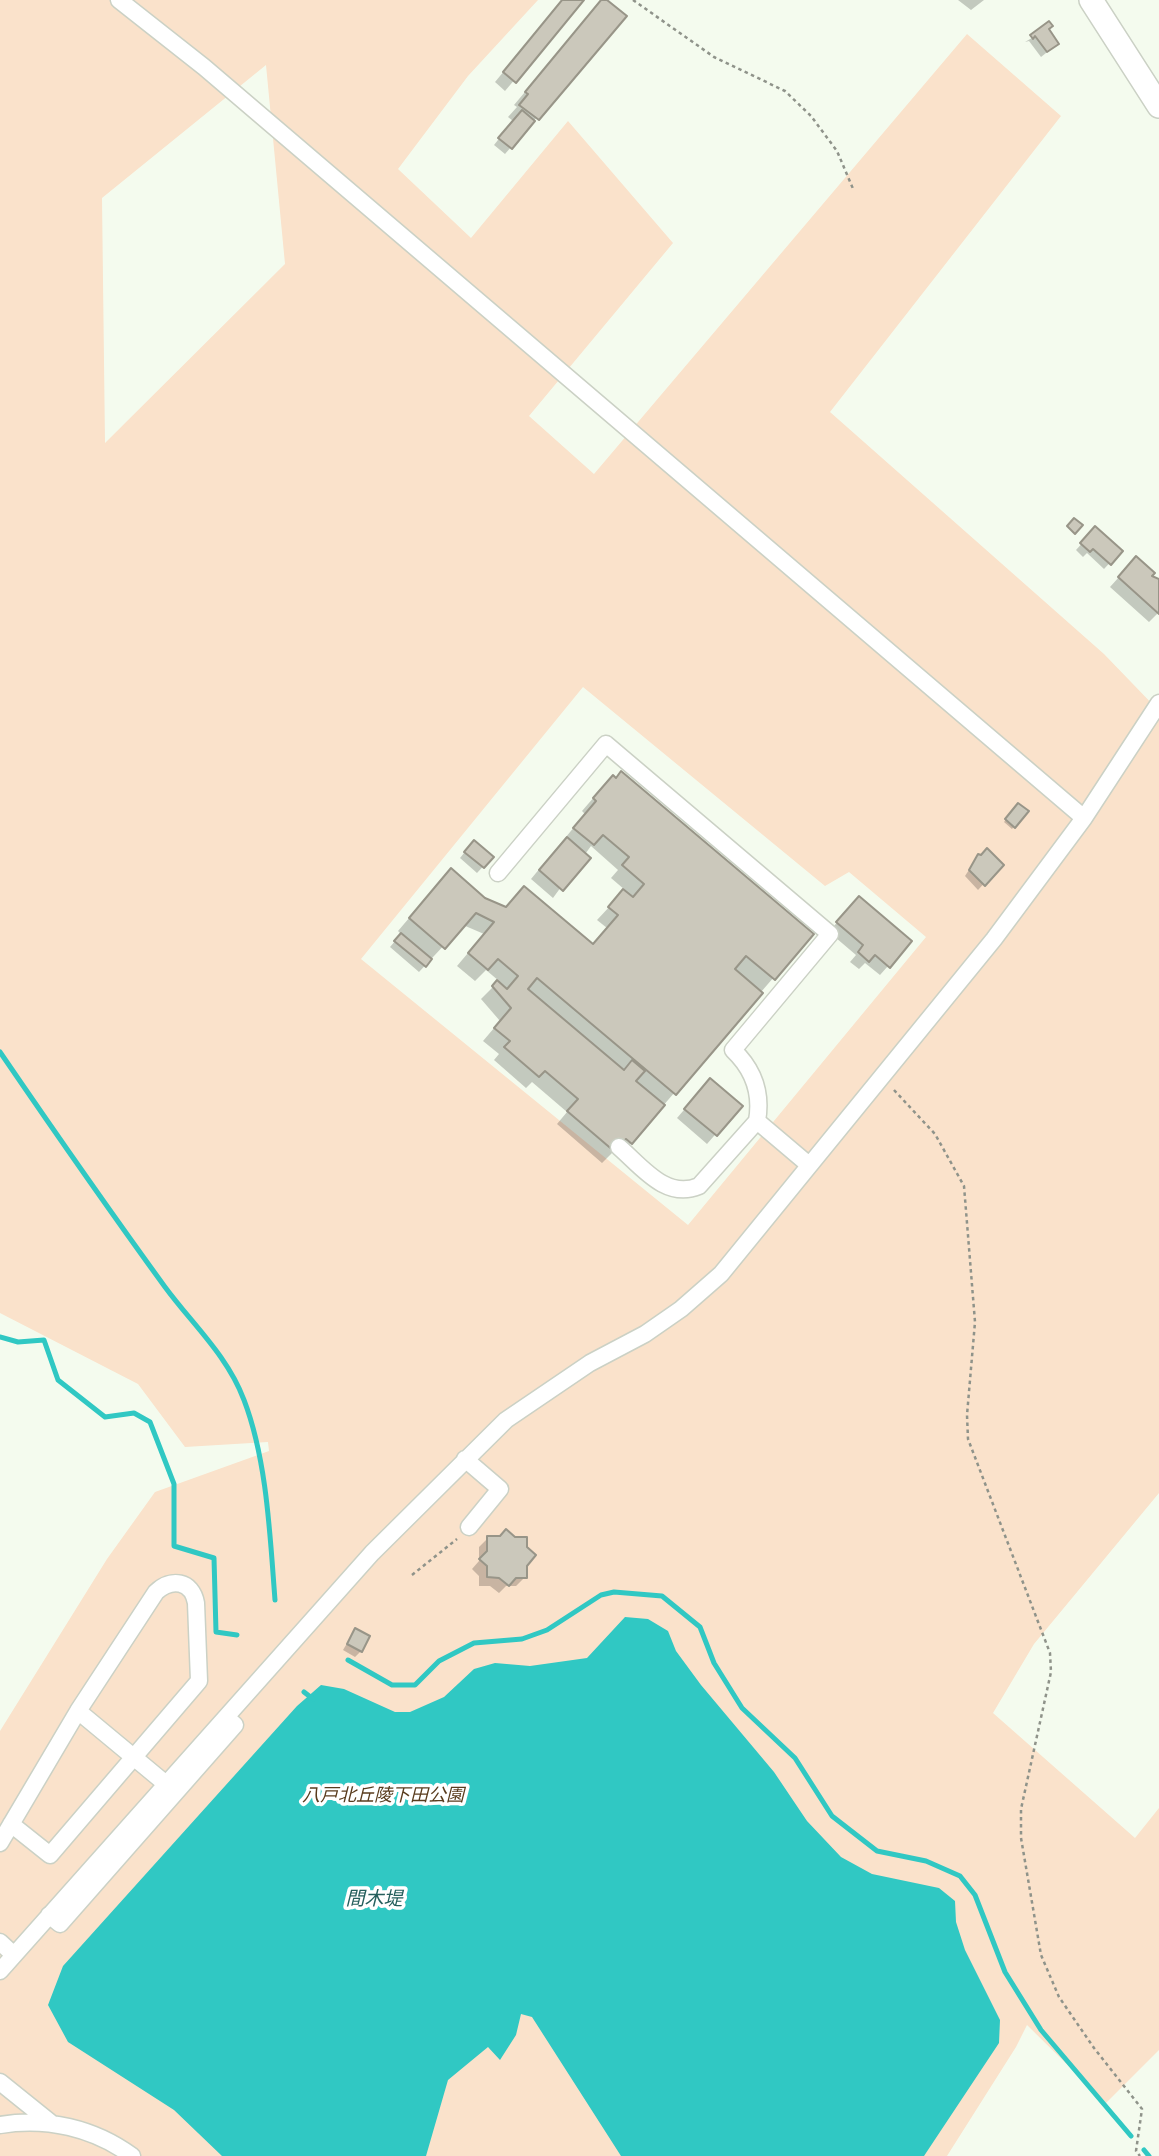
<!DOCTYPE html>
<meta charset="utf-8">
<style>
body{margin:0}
canvas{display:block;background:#f4fbee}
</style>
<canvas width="1159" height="2156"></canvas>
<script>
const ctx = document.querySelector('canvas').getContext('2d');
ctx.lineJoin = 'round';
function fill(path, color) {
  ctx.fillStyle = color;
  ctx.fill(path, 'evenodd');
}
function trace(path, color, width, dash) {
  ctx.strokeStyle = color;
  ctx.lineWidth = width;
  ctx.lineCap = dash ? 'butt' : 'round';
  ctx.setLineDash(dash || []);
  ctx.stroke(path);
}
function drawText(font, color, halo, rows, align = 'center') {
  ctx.font = font + ' Bitter,"Noto Sans JP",serif';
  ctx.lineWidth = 7;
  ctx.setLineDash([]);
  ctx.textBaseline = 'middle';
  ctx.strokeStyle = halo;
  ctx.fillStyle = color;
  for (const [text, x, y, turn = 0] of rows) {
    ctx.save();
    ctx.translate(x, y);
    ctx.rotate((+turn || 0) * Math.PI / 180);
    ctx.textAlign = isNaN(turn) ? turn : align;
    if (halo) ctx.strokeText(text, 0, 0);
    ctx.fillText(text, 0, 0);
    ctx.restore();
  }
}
fill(new Path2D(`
 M0 0H538L468 76 398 169 471 238 568 121 673 243 529 416 594 474 967 34 1061 116 830 412 1104 654 1159 711V1493L1034 1644 993 1713 1135 1838 1159 1808V2050L1106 2103 1027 2025 1016 2047 947 2156H0V1731L107 1559 155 1492 269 1451 268 1442 185 1447 138 1384 0 1313ZM266 65 285 264 105 443 102 198ZM583 687 825 886 849 872 926 937 688 1225 361 959Z`), '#fae2cb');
fill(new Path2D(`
 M625 1617 648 1619 668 1631 676 1651 701 1685 774 1772 807 1821 841 1857 872 1874 939 1888 955 1901 956 1922 965 1950 1000 2020 999 2043 924 2156H621L532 2017 521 2014 516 2035 500 2060 488 2047 448 2080 426 2156H222L174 2110 68 2042 48 2005 63 1966 297 1706 321 1685 344 1689 395 1712H410L444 1697 474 1669 495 1663 530 1666 587 1658Z`), '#30c8c3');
fill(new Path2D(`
 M563 0H582L505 91 495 82Z
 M602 0 624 17 505 154 494 145 513 121 508 117 517 107 514 105Z
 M958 0H984L971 10Z
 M1047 29 1051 49 1041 57 1029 41 1025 42Z
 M1095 529 1121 551 1104 569 1087 553 1083 557 1076 550Z
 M1128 567 1159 581V612L1149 622 1110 587Z
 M601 789 811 934 631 1143 619 1155 614 1151 602 1163 557 1124 567 1112 532 1082 526 1088 494 1060 499 1054 483 1041 500 1021 481 999 499 981 486 970 475 981 457 966 484 934 463 925 419 972 390 947 401 934 398 931 439 883 592 946 607 928 597 920 625 890 611 878 618 870 591 846 553 898 531 879 585 814 582 811Z
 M1018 805 1026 811 1012 829 1004 822Z
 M468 848 491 858 477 873 460 858Z
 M978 856 1001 865 978 890 965 876Z
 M850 907 888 966 880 975 865 963 859 969 850 962 856 955 829 932Z
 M702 1089 740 1106 707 1144 677 1118Z
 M488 1538 525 1577 516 1586H506L499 1593 490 1586H479V1576L472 1569 479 1561V1547Z
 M355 1630 361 1651 355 1657 343 1650Z`), '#0003');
trace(new Path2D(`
 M0 1052C54 1131 109 1210 165 1287 193 1325 227 1355 244 1400 267 1460 270 1536 275 1600
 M0 1337 18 1342 44 1340 58 1380 105 1417 134 1413 150 1422 174 1484V1546L214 1558 216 1632 237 1635
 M348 1660 392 1685H415L439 1661 474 1643 522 1639 547 1630 601 1595 614 1592 662 1596 700 1627 714 1663 742 1708 795 1758 832 1816 877 1851 926 1861 960 1876 975 1895 1005 1972 1041 2030 1131 2136
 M304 1692 313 1699
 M1144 2150 1149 2156`), '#30c8c3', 5);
const building = new Path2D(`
 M562 0H584L516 83 503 72Z
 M601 0H607L627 16 539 120 519 105 528 94 525 92Z
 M1049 21 1053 26 1049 29 1059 44 1047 52 1035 36 1033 39 1030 35Z
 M522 110 535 121 512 149 498 138Z
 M1074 518 1083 525 1075 534 1067 526Z
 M1095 526 1123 551 1111 565 1093 549 1090 552 1080 543Z
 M1136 556 1155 573 1152 576 1159 579V614L1118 577Z
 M621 771 814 934 775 980 746 956 735 969 763 993 676 1095 537 978 528 989 624 1070 632 1060 645 1071 636 1081 665 1105 632 1144 626 1139 615 1152 567 1111 578 1099 545 1071 539 1077 504 1047 510 1041 494 1028 511 1008 492 986 497 980 507 989 518 976 498 959 488 970 468 953 494 922 476 913 445 949 409 918 451 868 485 898 506 907 524 886 593 944 618 915 608 907 623 889 633 897 644 884 622 865 629 857 603 835 594 845 573 828 596 801 593 798 613 775 616 778Z
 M1018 803 1029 811 1015 828 1005 819Z
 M567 837 591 858 563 891 539 870Z
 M474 840 494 857 484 868 464 852Z
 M987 848 1004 865 985 886 969 870 978 854 981 855Z
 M859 896 912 941 890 968 875 955 869 962 858 952 863 945 836 922Z
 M401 933 432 959 426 967 394 941Z
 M710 1078 743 1106 717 1136 684 1109Z
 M506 1529 515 1537H527V1547L536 1555 527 1566V1578H516L509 1586 499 1578 487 1577V1566L479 1559 487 1551V1536H500Z
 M355 1628 370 1636 362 1652 347 1644Z`);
fill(building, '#cbc8bb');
trace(building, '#989588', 2);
const minor = new Path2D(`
 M119 0 204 67 1084 818
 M498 873 606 744 830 934 733 1050C753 1069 762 1093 757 1121
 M619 1147C642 1167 666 1200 699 1186L757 1121 809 1165
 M465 1459 500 1489 469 1527
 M78 1711 166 1784
 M0 1843 78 1711 156 1592C171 1578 192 1580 196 1603L199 1681 50 1855 11 1824
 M49 1915 60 1924 235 1725 226 1717
 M0 1942 14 1955
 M0 1971 372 1553 506 1420 590 1363 645 1334 681 1309 721 1274 994 939 1084 818 1159 703
 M0 2082 51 2123
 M0 2125C46 2117 94 2128 132 2156`);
const highway = new Path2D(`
 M1091 0 1159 106`);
trace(minor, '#cbd1c5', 19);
trace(highway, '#cbd1c5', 26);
trace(new Path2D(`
 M633 0 714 57 785 91 811 116 837 151 854 191
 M894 1090 935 1134 964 1186 975 1322 967 1415 968 1439 1050 1653 1051 1672 1021 1809V1838L1041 1955 1059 1997 1094 2048 1142 2109 1136 2151 1140 2156
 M412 1575 457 1539`), '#8f938a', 2.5, [3.5, 3.5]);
trace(minor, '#fff', 16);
trace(highway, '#fff', 23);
drawText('italic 18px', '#593c1e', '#fff', [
 ["八戸北丘陵下田公園",383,1796]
]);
drawText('italic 19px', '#255f5d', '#fff', [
 ["間木堤",374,1900]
]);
</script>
